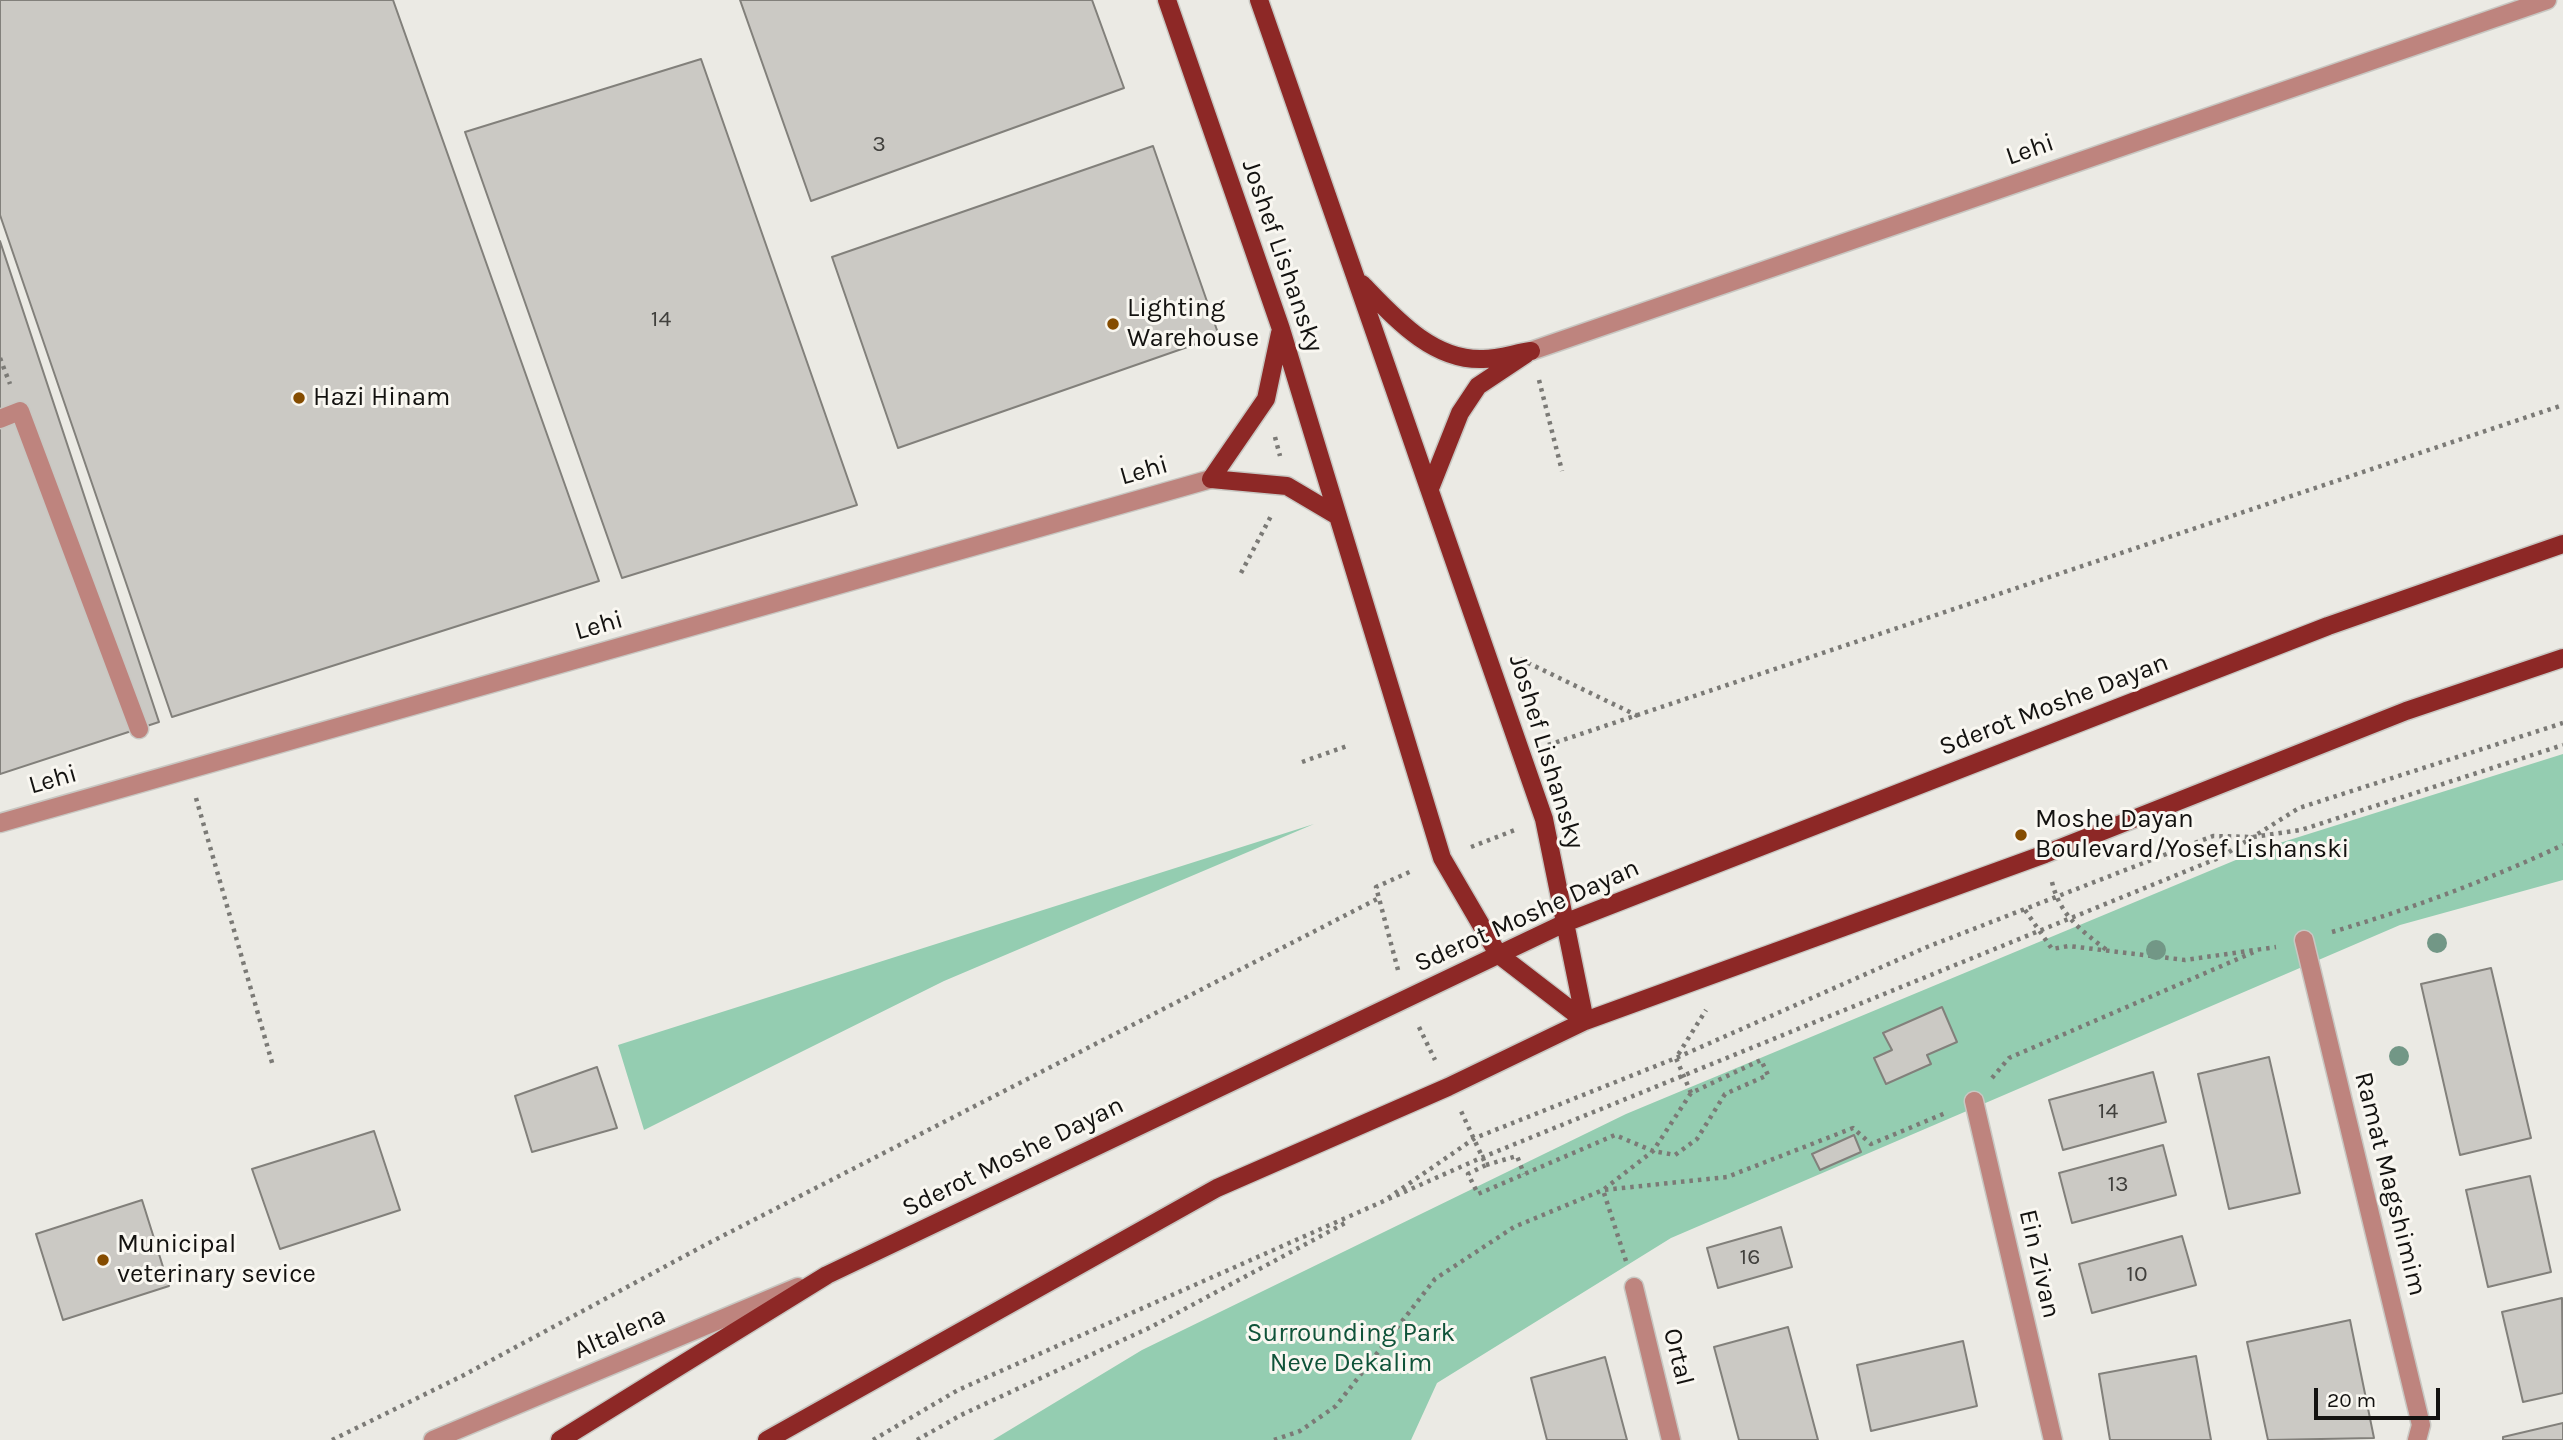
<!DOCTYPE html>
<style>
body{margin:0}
#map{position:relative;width:2563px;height:1440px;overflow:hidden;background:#ebeae4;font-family:Karla,sans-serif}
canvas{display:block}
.scale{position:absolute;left:2314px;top:1388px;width:126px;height:32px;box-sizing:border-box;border:4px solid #131210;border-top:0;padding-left:9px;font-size:21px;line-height:24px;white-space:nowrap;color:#131210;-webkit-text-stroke:5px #f9f7f1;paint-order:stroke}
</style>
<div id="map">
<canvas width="2563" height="1440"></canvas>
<div class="scale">20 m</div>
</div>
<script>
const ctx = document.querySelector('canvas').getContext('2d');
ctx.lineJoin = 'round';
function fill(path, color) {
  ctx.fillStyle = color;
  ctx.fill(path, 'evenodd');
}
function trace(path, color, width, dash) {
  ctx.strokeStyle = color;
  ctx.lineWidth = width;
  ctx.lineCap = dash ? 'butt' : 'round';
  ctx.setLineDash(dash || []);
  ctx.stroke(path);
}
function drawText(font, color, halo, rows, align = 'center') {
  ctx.font = font + ' Karla,sans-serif';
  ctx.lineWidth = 6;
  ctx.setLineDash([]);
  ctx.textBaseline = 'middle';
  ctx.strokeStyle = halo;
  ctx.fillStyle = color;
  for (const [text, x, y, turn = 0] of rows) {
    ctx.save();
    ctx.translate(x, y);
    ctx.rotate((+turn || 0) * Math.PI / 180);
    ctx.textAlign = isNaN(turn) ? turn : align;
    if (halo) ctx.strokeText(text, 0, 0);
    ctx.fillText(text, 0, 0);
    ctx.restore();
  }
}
fill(new Path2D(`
 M2563 754V880L2400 925 1671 1238 1437 1383 1411 1440H993L1142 1350 1626 1114 2267 847Z
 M1314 824 944 981 644 1130 618 1045Z`), '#94cdb1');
const building = new Path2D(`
 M0 0H393L599 581 172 717 0 215Z
 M740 0H1092L1124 88 811 201Z
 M701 59 857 505 622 578 465 132Z
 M1153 146 1219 336 898 448 832 257Z
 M0 241 159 722 0 774Z
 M2491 968 2531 1138 2460 1155 2421 984Z
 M1942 1007 1957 1042 1927 1055 1931 1064 1886 1084 1874 1058 1892 1050 1883 1033Z
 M2269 1057 2300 1193 2229 1209 2198 1074Z
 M597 1067 617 1128 532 1152 515 1096Z
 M2153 1072 2166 1122 2063 1150 2049 1100Z
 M374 1131 400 1210 280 1249 252 1169Z
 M1854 1135 1861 1152 1820 1170 1812 1154Z
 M2163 1145 2176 1195 2072 1223 2059 1173Z
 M2530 1176 2551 1272 2488 1287 2466 1190Z
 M142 1200 169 1286 63 1320 36 1234Z
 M1781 1227 1792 1267 1718 1288 1707 1248Z
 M2182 1236 2196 1285 2092 1313 2079 1264Z
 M2562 1298 2563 1393 2523 1402 2502 1312Z
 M2350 1320 2374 1438 2268 1440 2247 1342Z
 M1788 1327 1818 1440H1739L1714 1347Z
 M1963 1341 1977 1406 1871 1431 1857 1365Z
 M2196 1356 2211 1440H2110L2099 1374Z
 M1605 1357 1627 1440H1547L1531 1378Z
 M2563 1423V1440H2503V1437Z`);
fill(building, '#cbc9c4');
trace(building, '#82807b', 2);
const minor = new Path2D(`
 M1531 351 2547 0
 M0 419 20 411 139 729
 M0 823 1211 479
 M2304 940 2421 1425 2417 1440
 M1974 1101 2053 1440
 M1634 1287 1671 1440
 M433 1440 798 1287`);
const major = new Path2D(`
 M1167 0 1281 329 1442 858 1498 954 1585 1021
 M1259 0 1544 819 1585 1021
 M1362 284C1394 317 1432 361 1483 359 1499 359 1516 353 1531 351
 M1280 333 1266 399 1211 479 1287 486 1336 515
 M1431 486 1460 413 1478 386 1526 354
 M560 1440 827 1275 1567 922 2328 626 2563 544
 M767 1440 1217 1188 1448 1087 1585 1021 2045 854 2406 711 2563 658`);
trace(minor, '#c8c7c2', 21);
trace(major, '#c8c7c2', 21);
trace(new Path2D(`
 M0 358 10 384
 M1539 380 1562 471
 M1275 437 1280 456
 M1241 573 1271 516
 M1520 659 1638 716
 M1548 745 2563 405
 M1302 762 1347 746
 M196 798 273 1066
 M1471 847 1515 830
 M2052 882C2060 916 2082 931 2108 951
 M2025 910 2052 949 2069 946 2185 960 2276 947
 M2332 932C2411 909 2488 880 2563 845
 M1398 970 1376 887 1414 870
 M1419 1027 1435 1060
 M1992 1078 2009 1058 2254 952
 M1691 1093 1676 1058 1706 1010
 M1486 1165 1517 1156 1524 1174
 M1388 1198 1475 1138 1676 1058 1927 947 2213 836 2253 837 2301 830 2563 745
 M1626 1261 1603 1190 1727 1177 1853 1128 1871 1144 1948 1112
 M332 1440 464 1375 705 1245 1379 898
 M873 1440 958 1390 1483 1157 2221 857 2299 808 2563 723
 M917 1440 961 1415 1151 1327 1347 1222
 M1274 1440 1300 1431 1336 1406 1435 1279 1514 1227 1603 1190 1653 1151 1691 1093 1761 1060 1768 1075 1725 1094 1697 1139 1675 1155 1653 1151 1615 1135 1478 1194 1468 1174 1486 1165 1461 1111`), '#7b7a76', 4.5, [3.5, 5]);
trace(minor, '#be847e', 18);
trace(major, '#8d2826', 18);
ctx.fillStyle = '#729786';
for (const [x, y] of [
 [2437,943],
 [2156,950],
 [2399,1056]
]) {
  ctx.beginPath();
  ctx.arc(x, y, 10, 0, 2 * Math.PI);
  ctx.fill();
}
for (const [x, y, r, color] of [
 [1113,324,7,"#854c00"],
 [299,398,7,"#854c00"],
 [2021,835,7,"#854c00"],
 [103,1260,7,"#854c00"]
]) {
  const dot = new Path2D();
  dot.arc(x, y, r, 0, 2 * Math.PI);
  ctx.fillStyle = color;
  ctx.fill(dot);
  trace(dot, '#f9f7f1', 2.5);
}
drawText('23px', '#41403d', null, [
 ["3",879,144],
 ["14",661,319],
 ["14",2108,1111],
 ["13",2118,1184],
 ["16",1750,1257],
 ["10",2137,1274]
]);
drawText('26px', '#131210', '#f9f7f1', [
 ["Lehi",2030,150,-19],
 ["Joshef Lishansky",1282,256,71],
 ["Lehi",1144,471,-16],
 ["Lehi",599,626,-16],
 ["Sderot Moshe Dayan",2054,705,-21],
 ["Joshef Lishansky",1546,752,73],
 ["Lehi",53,780,-16],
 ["Sderot Moshe Dayan",1527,916,-24],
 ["Sderot Moshe Dayan",1013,1157,-26],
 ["Ramat Magshimim",2390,1184,76],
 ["Ein Zivan",2039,1264,77],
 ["Altalena",620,1333,-23],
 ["Ortal",1678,1357,76]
]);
drawText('26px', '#131210', '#f9f7f1', [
 ["Lighting",1127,309],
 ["Warehouse",1127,339],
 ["Hazi Hinam",313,398],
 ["Moshe Dayan",2035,820],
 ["Boulevard/Yosef Lishanski",2035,850],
 ["Municipal",117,1245],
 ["veterinary sevice",117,1275]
], 'left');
drawText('26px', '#0f5339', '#f9f7f1', [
 ["Surrounding Park",1351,1334],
 ["Neve Dekalim",1351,1364]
]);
</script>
